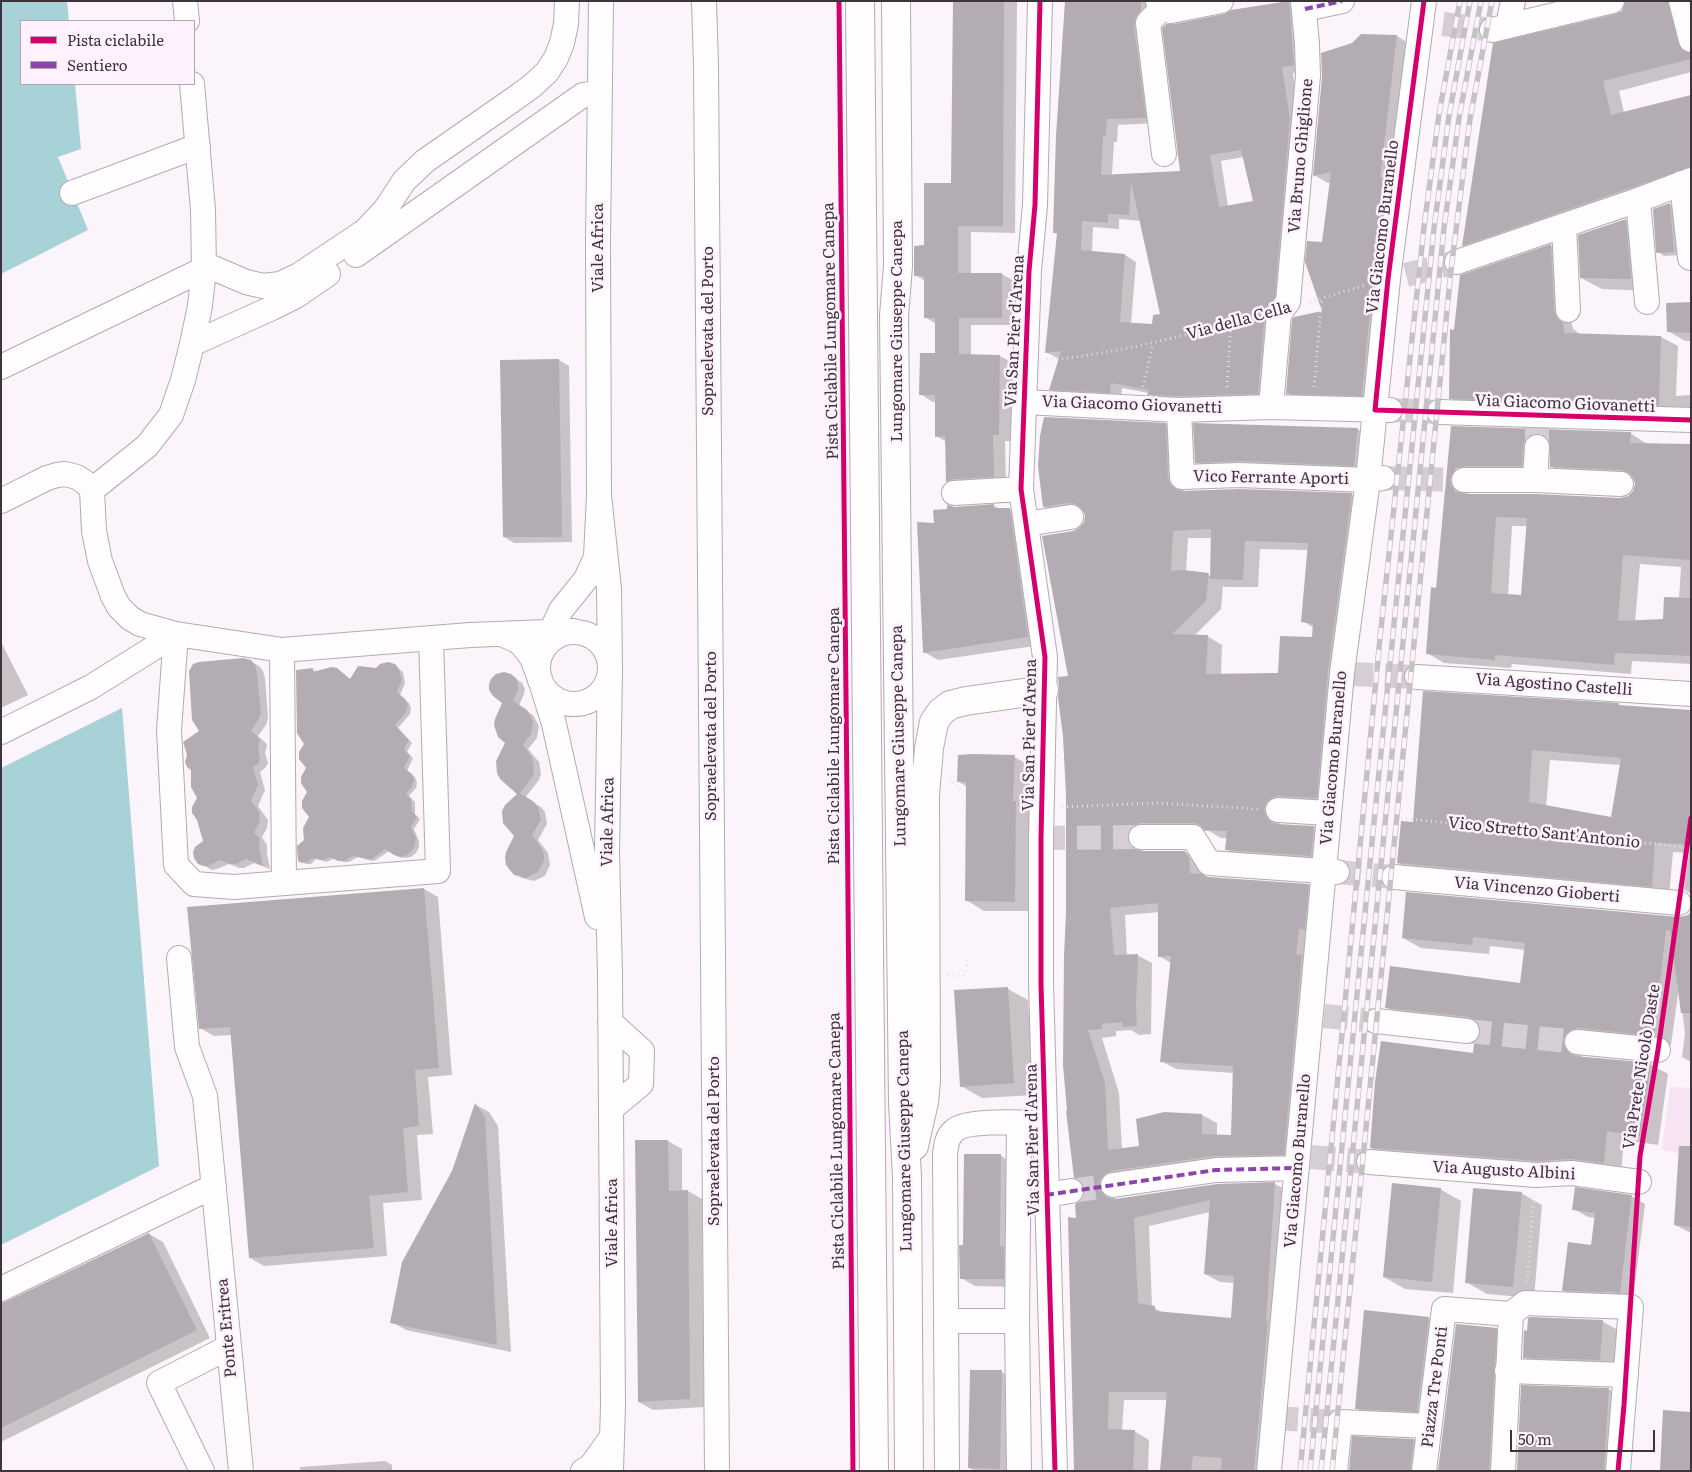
<!DOCTYPE html>
<meta charset="utf-8">
<style>
body{margin:0}
#map{position:relative;width:1692px;height:1472px;overflow:hidden;background:#fcf4fb;font-family:Literata,serif}
canvas{display:block}
.frame{position:absolute;inset:0;border:2px solid #3d343c;pointer-events:none}
.legend{position:absolute;left:20px;top:20px;width:175px;height:65px;box-sizing:border-box;background:#fff1fd;border:1px solid #b1a5b0;margin:0;padding:6px 9px;list-style:none;font-size:15px;color:#3d343c}
.legend li{display:flex;align-items:center;gap:10px;height:25px}
.legend b{width:25px;border:1px solid #b1a5b0}
.scale{position:absolute;left:1510px;top:1430px;width:145px;height:22px;box-sizing:border-box;border:2px solid #3d343c;border-top:0;padding-left:6px;font-size:15px;line-height:18px;white-space:nowrap;color:#3d343c;-webkit-text-stroke:4px #fff1fd;paint-order:stroke}
</style>
<div id="map">
<canvas width="1692" height="1472"></canvas>
<div class="frame"></div>
<ul class="legend">
<li><b style="height:6px;background:#d6006c"></b>Pista ciclabile</li>
<li><b style="height:6px;background:#8e44ad"></b>Sentiero</li>
</ul>
<div class="scale">50 m</div>
</div>
<script>
const ctx = document.querySelector('canvas').getContext('2d');
ctx.lineJoin = 'round';
function fill(path, color) {
  ctx.fillStyle = color;
  ctx.fill(path, 'evenodd');
}
function trace(path, color, width, dash) {
  ctx.strokeStyle = color;
  ctx.lineWidth = width;
  ctx.lineCap = dash ? 'butt' : 'round';
  ctx.setLineDash(dash || []);
  ctx.stroke(path);
}
function drawText(font, color, halo, rows, align = 'center') {
  ctx.font = font + ' Literata,serif';
  ctx.lineWidth = 5;
  ctx.setLineDash([]);
  ctx.textBaseline = 'middle';
  ctx.strokeStyle = halo;
  ctx.fillStyle = color;
  for (const [text, x, y, turn = 0] of rows) {
    ctx.save();
    ctx.translate(x, y);
    ctx.rotate((+turn || 0) * Math.PI / 180);
    ctx.textAlign = isNaN(turn) ? turn : align;
    if (halo) ctx.strokeText(text, 0, 0);
    ctx.fillText(text, 0, 0);
    ctx.restore();
  }
}
fill(new Path2D(`
 M1670 1087 1691 1088 1690 1155 1662 1150Z`), '#f6e4f4');
fill(new Path2D(`
 M1 1H67L69 21H21V84H75L81 149 58 157 88 230 1 274Z
 M122 708 159 1166 1 1245V768Z`), '#a7d2d8');
fill(new Path2D(`
 M954 1H1017L1015 233 971 232V274H1002L1014 281 1015 325H971V355L1000 356 1013 363 1012 441H1005L1006 484 960 488 948 481 947 442 936 436V402H933L920 394 936 355V324L925 317V281L915 275 925 246 952 184Z
 M1066 1H1152V8L1142 10 1146 27 1157 123 1118 125 1117 142H1114L1112 175 1182 173 1174 26 1288 1 1300 8 1305 71 1293 73 1301 126 1269 399 1160 400 1149 393 1122 388 1121 398 1061 395 1050 389 1060 358H1057L1046 352 1058 235 1054 232ZM1244 157 1254 202 1228 206 1221 161ZM1119 219 1141 221 1162 314 1153 325 1131 324 1136 262 1125 255 1092 253 1093 227 1119 229Z
 M1626 1H1688L1691 41V72L1619 91 1624 112 1691 97V181L1479 255 1463 245 1616 16 1623 11Z
 M1397 36 1410 44 1376 403 1301 401 1287 393 1323 312V244L1331 182 1328 183 1314 175Z
 M1670 204 1677 208 1681 255 1664 256 1658 252 1654 210Z
 M1626 220 1646 232 1651 291 1602 289 1581 278Z
 M1551 246 1568 255 1571 321 1573 329 1580 334 1661 337 1678 346 1676 396 1691 395V415L1467 407 1450 398 1455 331Z
 M1691 303V341H1685L1668 331Z
 M559 360 569 366 572 542 514 543 504 537 501 361Z
 M1165 424 1180 433 1183 487 1184 492 1351 494 1366 503 1331 806 1279 818 1280 825 1314 827 1329 836 1326 864 1241 858 1227 850 1228 838H1221L1209 831H1156L1142 846 1143 852H1185L1200 861 1204 867V877L1208 878 1309 885 1323 894 1299 1162 1114 1196 1116 1200 1217 1185 1275 1184 1290 1192 1268 1471H1161L1168 1400H1124L1122 1431H1134L1149 1440 1148 1471H1076L1077 1219 1086 1189 1067 912V795L1073 532 1080 529 1085 523 1086 515 1084 511 1059 515 1044 507ZM1188 538H1212L1211 576 1186 572ZM1260 549 1308 550 1303 621 1314 628 1313 638 1279 674 1221 675 1222 645 1207 636H1194L1221 609 1223 586 1226 587H1258ZM1160 912 1159 956 1171 963 1161 1061 1176 1069 1234 1073 1232 1136 1217 1135V1123L1202 1115 1141 1147 1122 1150 1119 1093 1102 1038 1116 1036V1031L1131 1030 1139 1035 1151 1034 1152 963 1137 955 1127 956 1125 915ZM1210 1212 1205 1274 1220 1282 1234 1283 1232 1319 1164 1313 1152 1307 1149 1226Z
 M1452 427 1630 433 1647 444 1691 445V664L1632 661 1631 674 1512 664 1511 668 1444 663 1427 653 1437 589ZM1551 443V466L1568 476 1635 479 1636 485 1633 493 1628 497 1620 499 1468 495 1467 491 1539 475 1542 449ZM1512 526H1528L1522 597 1508 595ZM1640 564 1681 567 1679 599 1664 621 1635 622Z
 M1357 429 1364 433 1360 469 1203 466 1196 462Z
 M994 506 1000 509H1009L1023 517 1041 645 938 660 924 652 936 524 955 508Z
 M1 642 28 695 1 708Z
 M250 661 259 666 263 671 265 678 268 718 266 725 258 736 266 743 267 746 265 753 268 763 266 767 260 772 265 790 258 806 268 820 267 828 262 837 267 845V853L270 869 254 863 244 868H239L229 864 217 869 212 870 199 863 204 841 198 798 200 732Z
 M394 666 403 672 405 683 400 695 409 703 411 708 410 714 398 728 412 743 407 752 413 758 407 771 415 777 417 783 416 788 409 796 415 802V814L420 819 414 829 419 841V847L416 853 411 857 405 858 399 857 389 851 376 860 372 861 358 857 349 862H343L335 858 327 862 316 859 311 864H306L299 860 310 817 305 744 313 670 350 680 376 670Z
 M511 675 522 683 525 689 524 694 519 706 533 715 539 726 537 738 528 749 539 762 541 774 539 780 525 798 541 807 545 812 547 824 538 840 548 853 550 865 545 876 534 881 522 878 515 874 518 793 507 743 504 702Z
 M1424 692 1619 705 1622 706 1691 711V894L1684 889 1689 853 1673 852 1669 896 1416 873 1398 863 1414 823ZM1550 760 1621 765 1612 818 1546 807Z
 M1014 757 1033 767V911H984L966 900 967 787 958 781Z
 M424 889 438 897 452 1075 428 1077 433 1134 417 1135 422 1200 383 1203 387 1256 264 1266 250 1258 232 1035 214 1036 200 1028Z
 M1691 912V1062L1682 1057 1685 1033 1679 987 1671 1045 1597 1038 1580 1051 1582 1057 1650 1064 1668 1074 1658 1145 1624 1140 1621 1173 1389 1158 1371 1148 1474 1054 1482 1032 1481 1026 1403 1017 1386 1007 1522 985 1525 950 1490 946 1489 954 1421 948 1403 938 1678 918 1686 916Z
 M1008 989 1028 1000 1034 1095 982 1098 961 1086Z
 M476 1105 489 1112 498 1126 511 1352 406 1330 392 1322 453 1172Z
 M668 1141 682 1149V1191H688L702 1199 704 1407 653 1410 639 1402Z
 M966 1155 1001 1156 1015 1164 1017 1287 975 1286 961 1278 964 1246Z
 M1691 1168V1233L1675 1225Z
 M1440 1189 1461 1201 1453 1293 1405 1289 1384 1277Z
 M1521 1193 1542 1205 1534 1298 1487 1294 1466 1282Z
 M1631 1196 1645 1204 1633 1300 1577 1298 1563 1290 1592 1246 1596 1218 1588 1217 1574 1209Z
 M149 1234 163 1242 210 1338 1 1442V1303H7Z
 M1429 1318 1449 1330 1438 1423 1377 1420 1356 1408Z
 M1602 1321 1623 1333 1620 1372 1544 1369 1524 1357 1528 1332Z
 M1496 1329 1515 1340 1508 1471H1439Z
 M1002 1372 1022 1384 1021 1471H975L969 1468Z
 M1608 1389 1622 1397 1619 1471H1518Z
 M1689 1413 1691 1414V1471Z
 M1414 1440 1432 1451 1430 1471H1350Z
 M385 1461 392 1465V1471H300V1467Z`), '#0003');
fill(new Path2D(`
 M953 1H1004L1003 226H958V273H1002V318H959V354L1000 355 999 435H993L994 477 953 479 946 482 945 436 935 437V395H919L920 353H935V318H924V276H914V246L924 245V183H951Z
 M1065 1H1141V10L1135 18 1134 25 1146 118 1107 119 1106 136H1103L1101 175 1180 171 1162 28 1166 24H1174L1224 14 1231 10 1289 1 1294 65 1282 67 1290 119 1275 297 1268 306 1265 313 1258 394 1179 396 1147 395 1149 390 1111 383 1110 393 1049 390 1061 351 1045 353 1057 233H1053L1056 136ZM1241 150 1253 201 1219 207 1210 155ZM1131 182 1160 314 1153 315 1152 324 1120 322 1125 254 1081 250 1082 221 1108 223V214L1129 215Z
 M1625 1H1668L1678 43 1682 50 1691 53V59L1603 81 1611 115 1691 95V167L1462 246 1493 43 1615 14 1622 11Z
 M1361 34 1397 35 1380 178H1383L1362 396 1286 394 1292 319 1294 317 1322 311 1305 262 1307 241 1322 242 1331 172 1313 176 1322 77 1321 53 1352 43Z
 M1670 203 1674 252 1656 253 1653 209Z
 M1626 219 1631 279 1580 278 1578 235Z
 M1551 244 1554 311 1557 318 1563 323 1564 333 1661 336 1659 405 1449 399 1450 329 1454 330 1460 275Z
 M1691 302V333L1667 332 1666 303Z
 M559 359 562 537H503L500 360Z
 M1044 417 1166 423 1168 478 1171 485 1176 489 1182 491 1239 489 1352 493 1328 671 1317 798 1278 796 1271 798 1266 803 1264 809 1266 817 1271 822 1277 824 1314 826 1311 856 1225 850 1227 831 1205 830 1200 825 1193 823H1141L1135 825 1129 830 1127 837 1129 844 1135 849 1141 851H1185L1189 857 1190 873 1201 874 1208 877 1309 884 1305 930 1299 929 1296 954 1302 955 1284 1155 1214 1156 1111 1171 1104 1175 1100 1180 1099 1186 1103 1194 1108 1198 1115 1199 1217 1184 1275 1182 1266 1321H1268L1254 1471H1221L1222 1458 1193 1456 1191 1471H1160L1167 1392H1109L1108 1429 1135 1430 1133 1471H1074L1068 1217 1076 1218 1075 1204 1080 1201 1084 1196 1085 1189 1081 1182 1074 1178 1066 1111 1067 1110 1063 1065 1064 956 1066 912V795L1063 736 1058 698 1059 688 1058 677 1068 676 1042 536 1073 531 1079 528 1084 522 1085 515 1081 508 1075 504 1069 503 1043 507 1038 466 1040 436ZM1211 529 1210 579 1243 580 1245 541 1308 543 1301 622 1313 624 1312 637 1280 636 1278 673 1206 674 1208 635 1172 634 1206 601 1209 573 1184 570 1171 571 1173 531ZM1158 903V957L1171 956 1160 1062 1233 1066 1231 1135 1202 1134V1114L1164 1112 1136 1119 1139 1146 1108 1150 1105 1083 1088 1030 1102 1029V1024L1122 1022 1123 1027 1137 1026 1136 1005 1138 954 1114 955 1110 908ZM1210 1200 1204 1274 1234 1276 1231 1318 1155 1311V1306L1138 1303 1134 1218Z
 M1193 423 1358 428 1354 466 1240 461 1195 463Z
 M1451 426 1631 432 1630 443 1691 444V560L1623 555 1618 621 1663 619 1664 597 1691 598V656L1615 653 1614 665 1495 655V660L1426 654 1431 587 1436 588ZM1538 433 1545 436 1549 441 1550 467 1622 470 1629 473 1633 477 1635 484 1633 491 1628 496 1620 498 1535 494H1464L1458 492 1452 487 1450 480 1452 474 1458 468 1464 466H1522L1523 446 1525 440 1531 435ZM1496 517 1527 518 1521 595 1491 593Z
 M994 504V508H1010L1028 637 923 653 917 522 934 523 933 510 947 509V505L955 507Z
 M243 658 251 660 255 665 257 673 261 713 258 720 251 731 258 737 260 741 258 748 260 758 259 763 253 767 258 785 251 801 258 810 260 815 259 823 254 832 260 839 259 848 263 866 246 859 236 864H230L220 860 208 866H203L198 864 194 858 193 852 195 847 203 841 197 820 192 813V807L197 798 191 787V770L187 767 185 762 187 755 184 745 183 742 199 731 192 720 189 671 193 664 199 662Z
 M388 662 395 664 399 669 402 680 397 692 405 699 408 705 406 712 395 725 409 740 404 749 410 756 404 768 412 774 414 780 412 786 406 794 411 799 412 811 417 817 411 827 416 838 414 848 407 855 401 857 394 855 385 849 372 859H367L353 856 344 861H338L330 857 323 860 312 858 307 862 302 863 298 861 297 846 304 840 303 828 309 817 302 808V801L307 792 301 783V777L306 768 299 759V752L304 744 297 733 296 670 313 668V672L331 667 337 668 350 679 358 666 376 668 380 664Z
 M504 672 511 674 516 678 518 684V690L513 701 527 710 533 721 531 734 523 745 532 757 534 770 533 776 520 793 534 802 538 807 541 820 532 835 542 849 544 855V861L538 872 526 878 514 875 506 865 505 858 506 852 514 836 503 823 502 811 505 805 517 794 500 779 497 773 496 761 505 743 498 737 494 725 495 719 502 703 493 696 489 690V684L491 679 496 674Z
 M1423 691 1619 703V705L1691 710V845L1655 843 1652 887 1397 863 1401 821 1413 822ZM1532 750 1621 758 1611 817 1529 802Z
 M973 754 1015 755 1013 801H1016L1015 902 965 901 966 782H957L958 755Z
 M424 888 439 1068 415 1070 419 1126 403 1128 408 1192 369 1196 374 1248 249 1258 230 1027 199 1029 187 907Z
 M1406 892 1678 917 1691 915V1013H1681L1670 930H1666L1654 1036 1578 1028 1571 1030 1566 1034 1563 1040 1565 1048 1569 1053 1575 1056 1651 1063 1640 1136 1607 1131 1604 1163 1571 1159 1536 1161 1370 1148 1375 1082 1381 1041 1473 1053 1474 1043 1478 1039 1481 1032 1480 1026 1477 1021 1469 1017 1385 1008 1390 966 1520 983 1525 943 1473 937 1472 945 1402 938Z
 M1008 987 1014 1083 960 1087 954 990Z
 M475 1103 485 1117 497 1345 390 1323 402 1262 452 1171Z
 M635 1140H668L669 1191 688 1190 690 1399 638 1402Z
 M1679 1146H1691V1227L1674 1225Z
 M964 1154H1001L1000 1246H1004V1279H960L959 1245H963Z
 M1392 1183 1441 1188 1432 1282 1383 1277Z
 M1575 1187 1632 1195 1620 1293 1605 1291V1292L1562 1291 1568 1242 1591 1245 1595 1213 1572 1210Z
 M1473 1188 1522 1192 1513 1287 1465 1283Z
 M149 1233 197 1330 1 1428V1303L7 1301Z
 M1364 1310 1429 1317 1417 1412 1355 1409Z
 M1530 1317 1603 1320 1600 1360 1523 1358 1524 1330 1527 1331 1528 1318Z
 M1456 1324 1497 1328 1489 1471H1438Z
 M970 1370H1002L1000 1469 968 1468Z
 M1521 1385 1609 1388 1604 1471H1517Z
 M1663 1410 1690 1412 1691 1471H1660Z
 M1352 1436 1414 1439 1410 1471H1349Z`), '#b3acb2');
trace(new Path2D(`
 M1443 24 1492 30
 M1406 275 1457 262
 M1390 410 1439 412
 M1537 447V416
 M1383 478 1464 480
 M1349 674 1417 677
 M1041 838 1141 837
 M1337 872 1394 877
 M1324 1016 1376 1021
 M1467 1031 1577 1042
 M1311 1157 1369 1162
 M1071 1191 1113 1185
 M1274 1418 1340 1422`), '#d6ced5', 24, [24, 12]);
const minor = new Path2D(`
 M185 1 187 21
 M704 1 706 65 717 1471
 M1040 1 1035 205 1029 271 1021 489 1045 657 1041 838V984L1055 1471
 M1158 1 1162 8 1171 11 1221 1
 M1681 1 1691 40
 M1162 8 1148 23 1164 154
 M1305 9 1342 1
 M1508 26 1513 1
 M1492 30 1612 1
 M1682 183 1690 258
 M72 193 198 146
 M1638 200 1647 302
 M1564 226 1568 310
 M356 255 583 95 600 93
 M1457 262 1638 200 1691 180
 M204 264 246 282 263 286 280 284 299 275 365 231 385 210 404 181 425 161 514 99 532 86 547 72 556 58 562 43 566 24 567 1
 M192 344 272 308 296 296 328 274
 M1 367 204 269
 M1024 402 1179 410 1271 407 1390 410
 M1271 407 1279 314 1288 302 1308 76 1307 44 1303 1
 M1179 410 1182 477 1239 475 1368 480 1383 478
 M1439 412 1691 420
 M1464 480H1535L1621 484
 M1535 480 1537 447
 M92 490 147 446 171 415 183 380 192 344 200 306 204 269 203 210 192 84
 M954 493 1021 489
 M599 495 609 589 610 670 607 853 610 975 611 1109 613 1406 611 1471
 M1 501 47 478 57 475 65 474 77 477 86 483 92 490 94 531 100 561 113 596 119 607 130 618 140 624 176 634 282 650 470 635 573 631
 M1026 524 1071 517
 M538 668a36 36 0 1 1 72 0a36 36 0 1 1-72 0Z
 M176 634 169 730 176 865 194 884 234 887 438 871 431 638
 M501 634 516 640 523 646 532 658 540 679 554 724 597 917
 M545 645 561 610 586 579 596 557 599 495 598 242 601 1
 M282 650 284 883
 M1417 677 1691 694
 M1 732 91 687 176 634
 M1278 810 1329 813
 M1141 837H1193L1209 863 1337 872
 M1394 877 1679 903
 M179 958 187 1047 205 1096 241 1471
 M1376 1021 1467 1031
 M610 1022 642 1051 641 1084 611 1109
 M1577 1042 1658 1050
 M1369 1162 1536 1175 1572 1173 1639 1182
 M1113 1185 1216 1170 1297 1168
 M1046 1195 1071 1191
 M1 1289 214 1186
 M1511 1314 1525 1303 1631 1307 1618 1471
 M947 1321H1017
 M1507 1371 1626 1375
 M202 1471 159 1383 229 1347
 M583 1471 591 1466 611 1438
 M947 1471 945 1155C946 1145 947 1136 955 1130 968 1119 1027 1123 1045 1123
 M1019 1471 1017 1321 1019 1123
 M1269 1471 1342 673 1368 480 1388 279 1424 1
 M1335 1471 1340 1422 1429 1426
 M1424 1471 1444 1309 1511 1314 1503 1471`);
const highway = new Path2D(`
 M860 1 874 1471
 M896 1 898 266 894 316 903 1103 907 1177 909 1471
 M914 1146 924 1102 926 1081 925 795 929 748 934 722 941 712 950 705 966 701 1044 690`);
trace(minor, '#b2abb1', 26);
trace(highway, '#b2abb1', 30);
trace(new Path2D(`
 M1310 302 1366 285
 M1047 360C1119 354 1188 334 1258 316
 M1143 387 1153 344
 M1227 387 1231 323
 M1314 387 1322 298
 M951 777 952 781 962 792
 M1062 807 1156 803 1258 809
 M1401 818 1686 847
 M1681 884 1691 818
 M948 975H964L966 971 967 959
 M1661 1030 1676 922
 M1640 1161 1655 1071
 M1527 1282 1534 1196
 M1632 1286 1637 1202`), '#e2e0e2', 3, [1, 4]);
trace(minor, '#fffdfe', 24);
trace(highway, '#fffdfe', 28);
const rail = new Path2D(`
 M1300 1471 1380 638 1424 227 1439 114 1460 1
 M1310 1471 1374 822 1434 228 1449 116 1470 1
 M1321 1471 1444 228 1459 118 1481 1
 M1332 1471 1451 270 1470 119 1492 1`);
trace(rail, '#c5c2c4', 5.5);
trace(rail, '#fff1fd', 4, [11]);
trace(new Path2D(`
 M1305 9 1342 1
 M1046 1195 1216 1170 1297 1168`), '#8e44ad', 4, [8, 4]);
trace(new Path2D(`
 M839 1C847 491 847 981 853 1471
 M1040 1 1035 205 1029 271 1021 489 1045 657 1041 838V984L1055 1471
 M1424 1 1388 279 1375 410 1691 420
 M1618 1471 1624 1405 1640 1156 1658 1050 1691 818`), '#d6006c', 5);
drawText('16px', '#3d343c', '#fff1fd', [
 ["Via Bruno Ghiglione",1301,156,-85],
 ["Via Giacomo Buranello",1383,227,-83],
 ["Viale Africa",598,248,-90],
 ["Via della Cella",1239,321,-15],
 ["Sopraelevata del Porto",708,331,-90],
 ["Pista Ciclabile Lungomare Canepa",831,331,-91],
 ["Lungomare Giuseppe Canepa",897,331,-90],
 ["Via San Pier d'Arena",1015,331,-87],
 ["Via Giacomo Giovanetti",1565,404,2],
 ["Via Giacomo Giovanetti",1132,405,2],
 ["Vico Ferrante Aporti",1271,478,1],
 ["Via Agostino Castelli",1554,685,4],
 ["Via San Pier d'Arena",1030,735,-89],
 ["Sopraelevata del Porto",711,736,-90],
 ["Pista Ciclabile Lungomare Canepa",834,736,-90],
 ["Lungomare Giuseppe Canepa",899,736,-91],
 ["Via Giacomo Buranello",1334,758,-85],
 ["Viale Africa",608,822,-89],
 ["Vico Stretto Sant'Antonio",1544,833,6],
 ["Via Vincenzo Gioberti",1537,890,5],
 ["Via Prete Nicolò Daste",1642,1067,-81],
 ["Via San Pier d'Arena",1033,1140,-91],
 ["Sopraelevata del Porto",714,1141,-90],
 ["Pista Ciclabile Lungomare Canepa",837,1141,-91],
 ["Lungomare Giuseppe Canepa",905,1141,-91],
 ["Via Giacomo Buranello",1298,1161,-85],
 ["Via Augusto Albini",1504,1171,3],
 ["Viale Africa",612,1223,-90],
 ["Ponte Eritrea",227,1328,-95],
 ["Piazza Tre Ponti",1435,1387,-83]
]);
</script>
